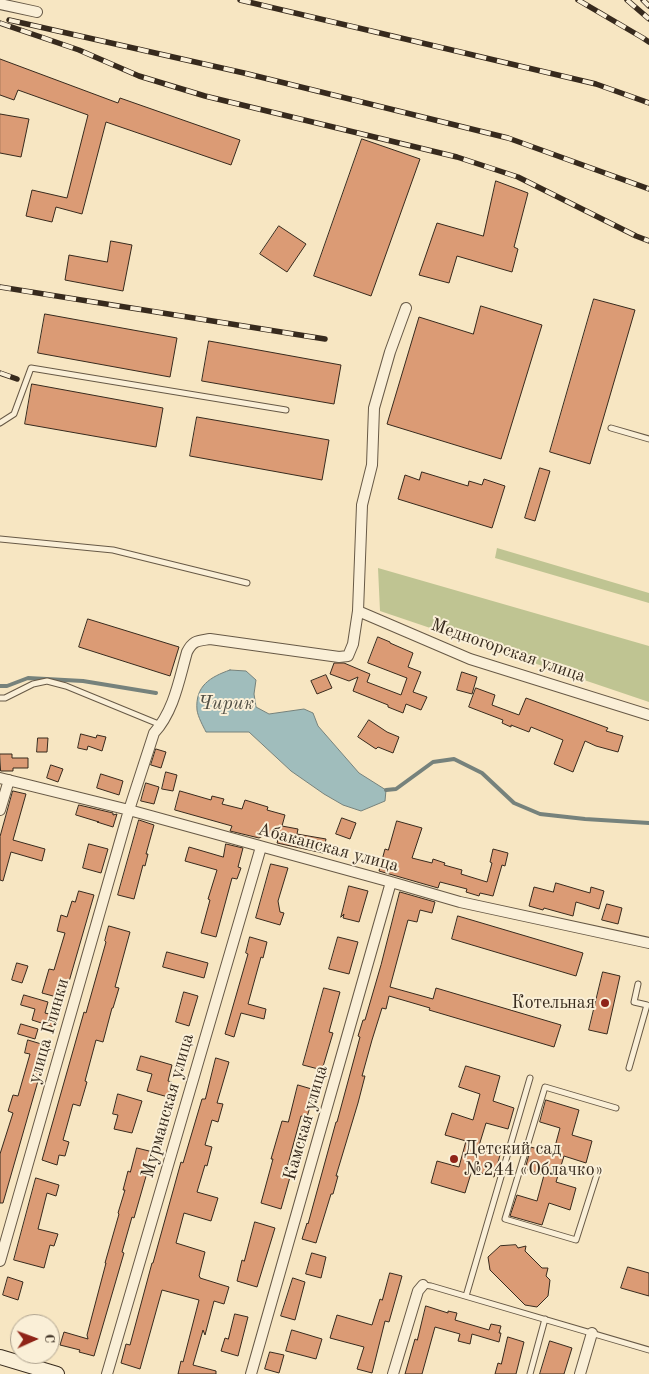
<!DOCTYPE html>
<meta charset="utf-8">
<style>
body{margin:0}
#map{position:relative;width:649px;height:1374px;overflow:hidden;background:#f7e6c2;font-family:"Old Standard TT",serif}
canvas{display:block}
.north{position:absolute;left:10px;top:1314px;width:50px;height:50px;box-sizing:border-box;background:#faefd7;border:1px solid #aca08d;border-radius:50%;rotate:88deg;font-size:14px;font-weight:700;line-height:20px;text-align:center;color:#372a1d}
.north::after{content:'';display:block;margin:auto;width:18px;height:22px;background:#8f2418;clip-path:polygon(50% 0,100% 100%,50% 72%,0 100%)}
</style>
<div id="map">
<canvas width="649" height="1374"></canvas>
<div class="north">С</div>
</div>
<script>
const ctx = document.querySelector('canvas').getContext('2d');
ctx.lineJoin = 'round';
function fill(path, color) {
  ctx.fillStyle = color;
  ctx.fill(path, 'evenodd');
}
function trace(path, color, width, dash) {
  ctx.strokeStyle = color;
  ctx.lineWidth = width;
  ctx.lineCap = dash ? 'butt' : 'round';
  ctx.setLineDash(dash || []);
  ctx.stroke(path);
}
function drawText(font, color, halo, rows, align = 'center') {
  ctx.font = font + ' "Old Standard TT",serif';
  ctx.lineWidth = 4;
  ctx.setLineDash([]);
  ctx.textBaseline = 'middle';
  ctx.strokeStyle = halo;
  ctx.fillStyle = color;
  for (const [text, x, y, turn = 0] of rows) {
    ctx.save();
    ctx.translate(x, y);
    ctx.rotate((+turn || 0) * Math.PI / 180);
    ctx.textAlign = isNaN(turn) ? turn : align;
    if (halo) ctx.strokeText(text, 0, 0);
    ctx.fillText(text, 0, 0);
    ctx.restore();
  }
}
fill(new Path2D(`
 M497 548 649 593V603L495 558Z
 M378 568 649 646V702L380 611Z`), '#bfc492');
const water = new Path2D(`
 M230 670 246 671 256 680 254 694 256 707 269 714 304 709 313 713 318 726 359 773 386 790 385 801 361 811 343 805 324 794 291 771 249 732H206C203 726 198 717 197 710 195 686 210 677 230 670Z`);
fill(water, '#a0bdbc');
trace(water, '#76827c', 1);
trace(new Path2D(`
 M0 686H7L28 678 83 681 156 693
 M386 790 396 789 433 762 454 759 482 773 514 803 540 814 585 819 649 823`), '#76827c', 4);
const building = new Path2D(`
 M0 59 118 103 120 98 240 140 231 165 106 122 82 214 56 207 52 222 26 216 32 190 67 198 88 115 18 90 14 100 0 95Z
 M0 114 29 119 21 157 0 153Z
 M362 139 420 159 371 296 314 276Z
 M496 181 528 193 514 247 518 249 512 272 457 256 449 283 419 275 437 223 483 236Z
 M279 226 306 244 287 272 260 254Z
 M111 241 132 245 123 291 65 280 69 255 107 262Z
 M594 299 635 310 590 464 550 452Z
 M481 306 542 325 501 459 387 424 419 317 473 334Z
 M45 314 177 338 170 377 38 353Z
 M209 341 341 365 334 404 202 381Z
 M32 384 163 408 156 447 25 424Z
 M197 417 329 440 322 480 190 456Z
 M540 468 550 471 535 521 525 518Z
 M422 472 468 486 469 481 482 485 484 479 505 486 492 528 398 499 405 475 419 480Z
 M88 619 179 647 170 676 79 647Z
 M378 637 390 642V643L413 653 408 667 421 672 413 692 427 697 421 710 406 704 403 713 388 707V705L353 691 358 677 349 681 330 674 334 663H344L370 674 367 682 401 695 407 678 368 663Z
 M462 672 477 677 472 694 457 690Z
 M326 675 332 688 317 694 311 681Z
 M476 688 495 695 492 705 519 715 526 698 608 728 606 731 623 736 618 752 596 746 585 741 573 772 554 764 563 740 531 727 529 732 511 725V727L502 723 503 720 469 707Z
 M369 720 387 732 399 737 393 753 378 747 376 749 358 737Z
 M81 734 96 738 97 735 106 737 102 751 88 746 87 750 78 748Z
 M38 738H48L47 752H37Z
 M156 749 166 752 161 768 151 765Z
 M0 754H12V758H28V768H13V771H1Z
 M51 765 63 769 58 782 47 778Z
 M166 772 177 775 173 791 162 789Z
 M101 774 123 781 119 795 97 788Z
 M146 783 159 787 154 804 141 801Z
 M13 791 26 794 13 840 45 849 42 861 11 852 3 881 0 880V837Z
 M180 791 211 800 212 796 224 799 222 804 242 809 245 800 268 807 267 810 285 815 282 826 298 829 297 834 326 839 323 853 277 843 278 840 263 836 259 838 230 831 232 826 175 810Z
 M79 805 113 813V815L117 814 113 827 97 822H99L76 815Z
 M342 818 356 823 350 839 336 834Z
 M139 820 154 825 146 854H148L145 866 143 865 134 899 118 895Z
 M397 821 422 828 412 858 432 863 433 859 445 863 444 865 462 870 461 874 487 882 492 863 490 862 493 849 508 853 505 866 502 865 493 896 480 893 479 896 466 892 467 889 440 882 438 888 379 871 385 849 388 850Z
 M89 844 108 849 101 873 83 868Z
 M226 844 243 848 238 867 241 868 237 879 232 878 216 937 201 933 210 900 208 899 217 870 185 861 189 847 223 857Z
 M271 864 288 868 278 901 280 912 284 913 280 925 256 918Z
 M556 883 590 893 591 887 604 891 599 909 576 902 573 916 544 908 543 910 529 906 534 887 553 892Z
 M349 886 368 891 359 922 343 918 344 914 341 917Z
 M79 891 94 895 64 999 42 993 49 969 54 970 65 933 57 931 61 915 67 917 72 901 75 902Z
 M400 892 435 902 432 913 420 910 417 922 408 920 390 987 433 999 436 988 561 1025 554 1047 429 1010 430 1008 389 996 386 1009 382 1008 372 1040 362 1076H365L358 1103 336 1176H338L333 1194H331L316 1243 302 1239 307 1223 308 1224 336 1122H337L360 1037 358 1036 363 1020H365L381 965Z
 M607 904 622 908 618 924 602 920Z
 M458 916 583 953 576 976 452 939Z
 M109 926 130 932 115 987 119 988 113 1008H112L103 1042 96 1040 85 1081 87 1082 80 1106 73 1104 63 1140 69 1142 65 1156 59 1155 57 1165 42 1160 84 1012 86 1013 106 942 105 941Z
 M250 937 267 942 263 958 261 957 248 1004 266 1009 264 1019 241 1013 234 1037 225 1034 248 954 246 953Z
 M338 937 358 942 349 974 329 969Z
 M167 952 208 963 204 978 163 967Z
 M17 963 28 966 22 983 12 980Z
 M603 972 620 976 607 1034 589 1030Z
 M324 988 340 992 329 1032 333 1033 322 1070 303 1065Z
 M184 992 198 996 189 1026 176 1022Z
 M24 995 48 1002 45 1013 57 1016 54 1027 32 1020 35 1009 21 1005Z
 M21 1024 38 1029 35 1039 18 1034Z
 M28 1040 48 1046 3 1203H0V1154L13 1113 8 1111 13 1095 18 1096 30 1054 25 1053Z
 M141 1056 172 1065 168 1081 172 1082 168 1097 147 1091 152 1074 137 1070Z
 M216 1058 229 1062 217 1103 223 1104 218 1122 212 1120 205 1145 212 1147 207 1166 205 1165 197 1192 218 1198 211 1221 184 1213 176 1243 205 1252 199 1276 200 1277V1278L229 1287 224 1304 214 1301 205 1335 203 1330 193 1365 216 1371V1374H178L181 1361 183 1362 199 1300 162 1290 140 1369 121 1363 126 1344 130 1345 152 1263H153L181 1162 183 1163 202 1099H205Z
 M466 1066 500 1076 493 1101 514 1108 508 1129 486 1123 478 1149 500 1155 494 1177 472 1170 465 1193 431 1183 437 1161 459 1167 466 1141 445 1135 452 1113 473 1120 480 1094 459 1087Z
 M298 1085 315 1090 307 1117 301 1116 285 1175 290 1177 281 1209 261 1203 273 1159H271L282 1121 288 1122Z
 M118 1094 142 1101 132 1133 114 1129 118 1115 113 1114Z
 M546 1100 579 1110 572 1135 592 1141 586 1163 564 1156 556 1182 576 1188 570 1210 549 1203 542 1225 510 1216 517 1195 537 1201 544 1175 525 1169 531 1147 553 1154 560 1128 540 1122Z
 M137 1148 153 1152 134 1218 132 1217 122 1252 124 1253 94 1356 79 1352 80 1350 60 1345 64 1332 88 1339 87 1335 106 1263H105L119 1214 118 1213 125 1190H123L128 1171 130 1172Z
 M36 1178 59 1185 56 1196 47 1193 38 1229 58 1234 54 1246 50 1245 44 1268 14 1260Z
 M255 1222 275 1228 257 1287 237 1281 242 1260 244 1261Z
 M516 1245 518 1248 526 1246 525 1251 542 1268H548L546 1276 550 1280 548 1296 537 1307 525 1305 490 1270 488 1257 500 1246Z
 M312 1253 326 1257 321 1278 306 1274Z
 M628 1267 649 1273V1296L621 1288Z
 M390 1273 402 1276 389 1322 385 1321 372 1373 357 1369 364 1347 330 1338 337 1315 372 1325 380 1299 382 1300Z
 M8 1277 23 1282 18 1300 3 1295Z
 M293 1278 305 1282 295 1320 281 1316Z
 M426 1306 448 1313V1311L457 1313 455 1320 489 1330 491 1324 501 1326 499 1333H501L499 1342 472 1334 470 1344 458 1341 460 1334 435 1327 422 1374H405L415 1339 417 1340Z
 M235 1314 248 1317 238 1356 221 1351 225 1338 228 1339Z
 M292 1330 322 1339 316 1359 286 1351Z
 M508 1337 524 1342 516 1374H495L498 1363 501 1364Z
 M550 1341 572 1348 564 1374H540Z
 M270 1352 284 1355 279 1373 265 1369Z`);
fill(building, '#db9b75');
trace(building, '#372a1d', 1);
const lane = new Path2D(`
 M0 423 14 414 31 368 286 410
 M611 428 649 439
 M0 539 113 550 247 583
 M0 698H5L33 684 47 681 66 686 161 725
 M629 1068 647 1005 634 1002 638 984
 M598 1171 576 1240 505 1219 545 1087 616 1108
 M423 1285 431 1286 649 1350
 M466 1296 530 1078
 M530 1374 545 1319`);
const street = new Path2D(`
 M0 4 37 12
 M358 611 470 659 649 715
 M0 778 129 810 391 882 460 902 649 943
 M0 810 9 780
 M0 1261 129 810 154 733C174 711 179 680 187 652 193 640 198 641 210 639L339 657 348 656 353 644 358 611 362 505 372 465 374 408 390 352 406 308
 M107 1374 261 847
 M251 1374 391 882
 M393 1374 418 1291 423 1285
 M580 1374 592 1333`);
const secondary = new Path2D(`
 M0 1357 57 1374`);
trace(lane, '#675946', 7);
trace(street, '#675946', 12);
trace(secondary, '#372a1d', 16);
trace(lane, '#faefd7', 5);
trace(street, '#faefd7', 10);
trace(secondary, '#faefd7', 14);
const rail = new Path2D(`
 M240 0 596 84 649 103
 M578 0 643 38 649 42
 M627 0 649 19
 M643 0 649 6
 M9 20 244 73 508 138 649 189
 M0 23 79 50 139 76 205 96 457 157 518 177 636 236 649 241
 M0 287 325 339
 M0 373 17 379`);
trace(rail, '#372a1d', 5.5);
trace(rail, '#faefd7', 4, [11]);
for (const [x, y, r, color] of [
 [605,1003,5,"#8f2418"],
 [454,1159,5,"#8f2418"]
]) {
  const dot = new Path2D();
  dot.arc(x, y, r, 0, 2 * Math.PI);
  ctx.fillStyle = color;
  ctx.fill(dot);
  trace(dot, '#faefd7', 2);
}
drawText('18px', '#372a1d', '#faefd7', [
 ["Медногорская улица",508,651,19],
 ["Абаканская улица",328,848,15],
 ["улица Глинки",49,1031,-74],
 ["Мурманская улица",168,1106,-74],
 ["Камская улица",306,1123,-74]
]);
drawText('18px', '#372a1d', '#faefd7', [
 ["Котельная",595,1003],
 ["Детский сад",464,1149,"left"],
 ["№244 «Облачко»",464,1170,"left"]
], 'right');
drawText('italic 19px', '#514f45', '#faefd7', [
 ["Чирик",226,704]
]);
</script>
